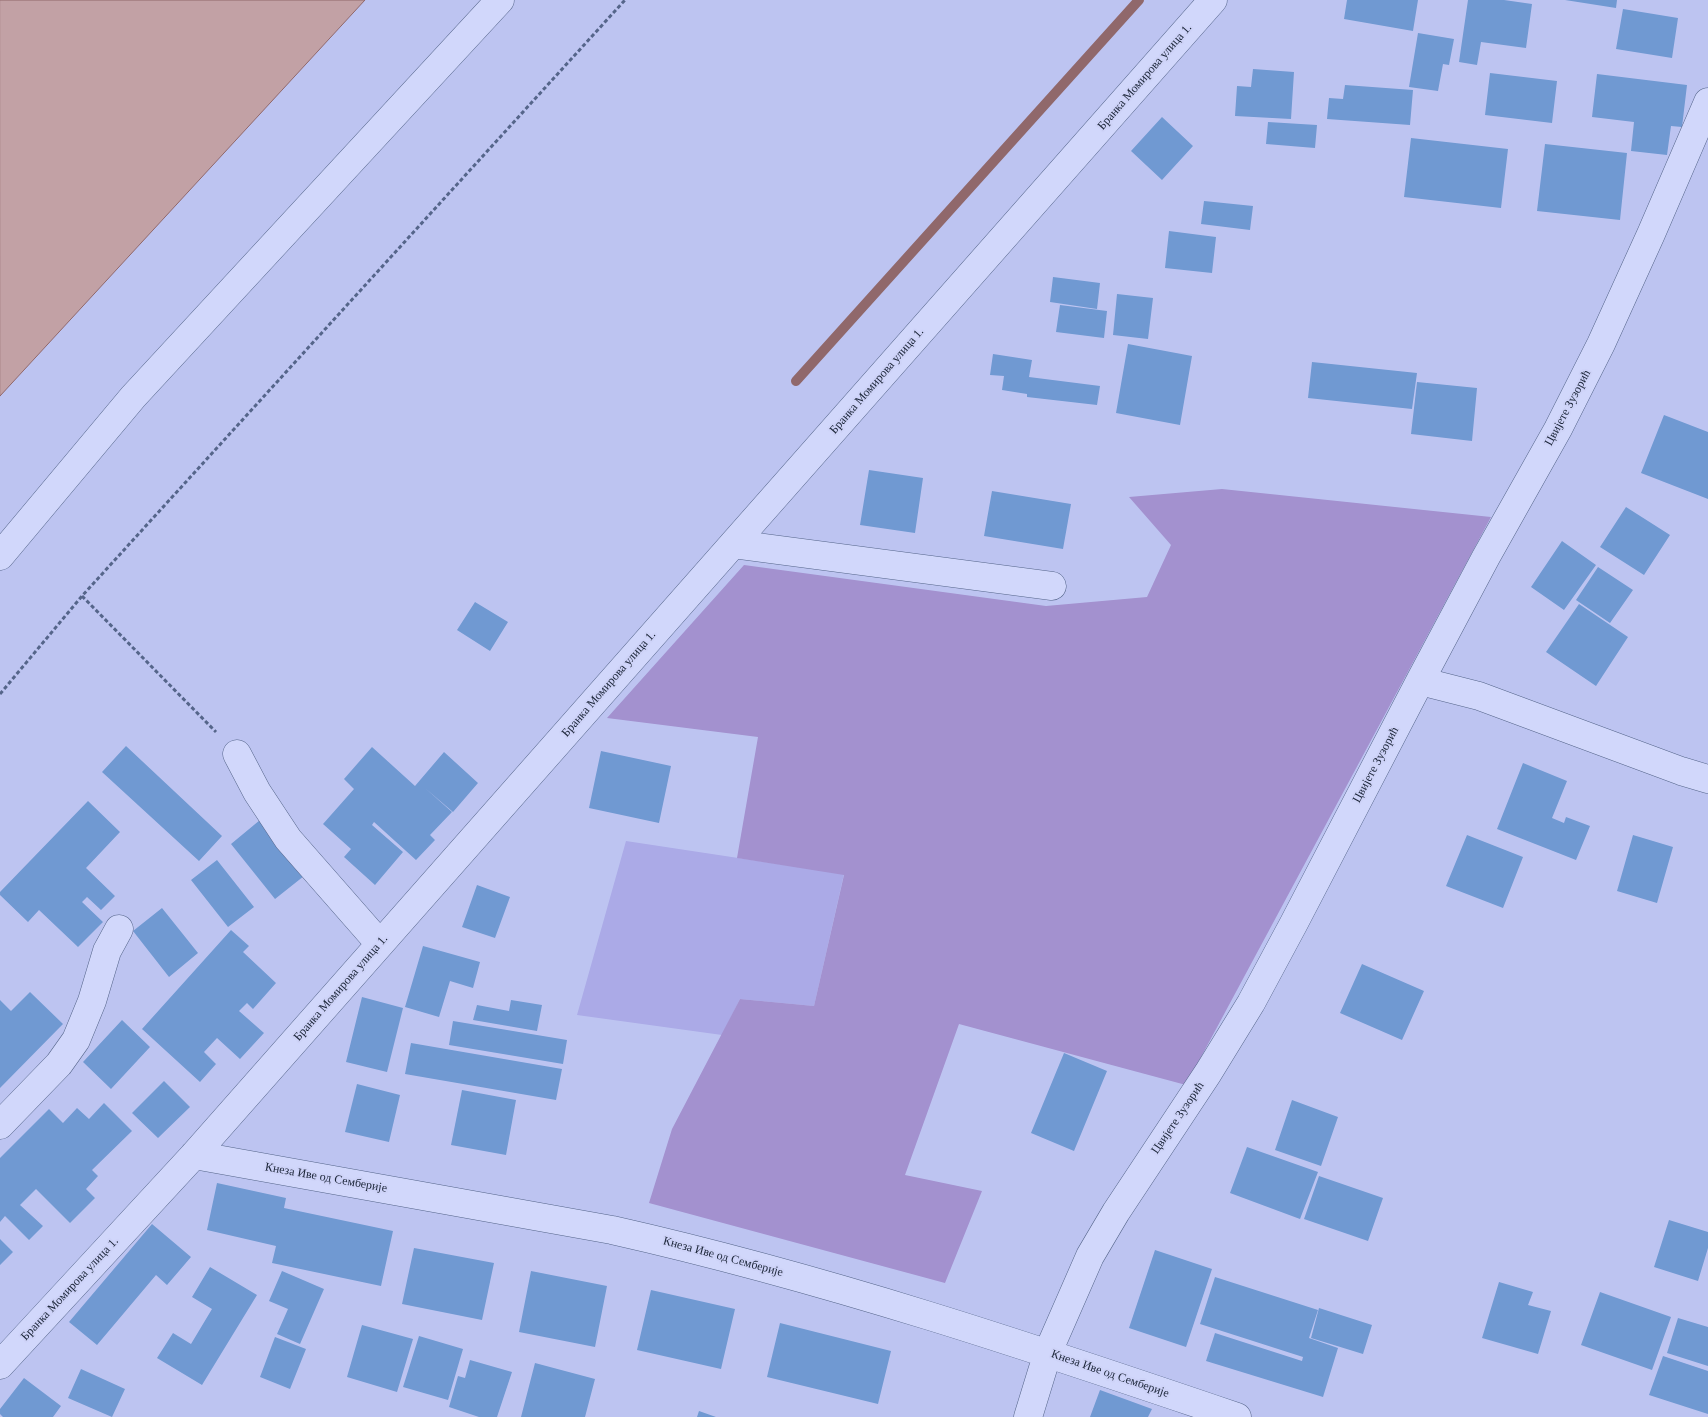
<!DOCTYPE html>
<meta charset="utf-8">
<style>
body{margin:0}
canvas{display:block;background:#bdc4f1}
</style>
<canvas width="1708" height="1417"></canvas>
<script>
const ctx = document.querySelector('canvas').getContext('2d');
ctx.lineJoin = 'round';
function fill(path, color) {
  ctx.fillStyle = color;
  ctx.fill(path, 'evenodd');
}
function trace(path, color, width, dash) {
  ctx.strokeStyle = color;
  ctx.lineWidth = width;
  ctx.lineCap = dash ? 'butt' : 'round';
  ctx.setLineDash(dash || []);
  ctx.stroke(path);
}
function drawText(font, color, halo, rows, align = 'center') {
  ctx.font = font + ' Georgia,serif';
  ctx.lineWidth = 4;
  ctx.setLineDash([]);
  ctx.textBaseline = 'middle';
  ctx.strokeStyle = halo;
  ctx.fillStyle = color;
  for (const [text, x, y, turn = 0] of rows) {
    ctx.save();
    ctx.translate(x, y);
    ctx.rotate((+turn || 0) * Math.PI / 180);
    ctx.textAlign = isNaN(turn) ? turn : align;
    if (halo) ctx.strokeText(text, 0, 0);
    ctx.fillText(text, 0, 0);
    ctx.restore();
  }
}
fill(new Path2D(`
 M626 841 844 874 814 1006 740 999 722 1035 577 1015Z`), '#abaae7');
fill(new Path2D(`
 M1222 489 1491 517 1186 1085 959 1024 905 1175 982 1191 945 1283 649 1203 672 1129 740 999 814 1006 844 875 737 858 758 737 607 718 744 565 1046 606 1147 597 1171 545 1129 497Z`), '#a391cf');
const water = new Path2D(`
 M0 0H365L0 396Z`);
fill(water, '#c2a1a5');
trace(water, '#90686b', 1);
trace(new Path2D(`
 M796 381 1139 0`), '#90686b', 10);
fill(new Path2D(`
 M1347 0H1418L1413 31 1344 19Z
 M1468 0H1504L1532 4 1526 48 1481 42 1477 65 1459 62Z
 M1565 0H1617L1616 8Z
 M1623 9 1678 18 1672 58 1616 49Z
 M1418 33 1454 39 1449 65 1443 64 1438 91 1409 87Z
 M1253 69 1294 72 1291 119 1235 116 1237 86 1251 87Z
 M1490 73 1557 81 1552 123 1485 115Z
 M1597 74 1687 85 1682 127 1671 126 1667 155 1631 151 1634 122 1592 117Z
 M1345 85 1413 90 1410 125 1327 119 1329 98 1343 99Z
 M1162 117 1193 146 1162 180 1131 151Z
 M1268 122 1317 125 1315 148 1266 144Z
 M1411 138 1508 149 1501 208 1404 197Z
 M1545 144 1627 153 1620 220 1537 211Z
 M1204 201 1253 206 1250 230 1201 224Z
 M1169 231 1216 237 1212 273 1165 268Z
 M1053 277 1100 283 1097 309 1050 302Z
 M1117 294 1153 298 1148 339 1113 335Z
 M1060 305 1107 311 1104 338 1056 332Z
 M1128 344 1192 356 1180 425 1116 413Z
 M993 354 1032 360 1029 377 1100 386 1097 405 1027 397V394L1002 390 1004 376 990 375Z
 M1312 362 1417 373 1412 409 1308 398Z
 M1417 382 1477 388 1472 441 1411 434Z
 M1664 415 1708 432V499L1641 473Z
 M869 470 923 478 915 533 860 525Z
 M992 491 1071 504 1063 549 984 536Z
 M1626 507 1670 535 1644 575 1600 547Z
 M1562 541 1596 565 1564 610 1531 587Z
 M1598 567 1633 590 1610 623 1576 600Z
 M475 602 508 622 490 651 457 630Z
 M1579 604 1628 637 1596 686 1546 652Z
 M126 746 222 836 199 861 102 772Z
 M372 747 415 786 444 752 478 783 453 812 425 788 452 812 430 835 435 840 416 860 374 822 372 825 403 852 375 885 344 857 351 849 323 824 354 789 344 779Z
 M601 751 671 766 659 823 589 808Z
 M1523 763 1567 781 1552 818 1564 823 1566 817 1590 826 1576 860 1497 829Z
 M88 801 120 832 86 868 115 896 101 910 87 897 82 902 103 922 78 947 39 910 28 922 0 895V892Z
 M260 820 304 876 275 899 231 844Z
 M1467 835 1523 857 1503 908 1446 886Z
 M1633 835 1673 847 1657 903 1617 891Z
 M217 860 254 907 228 927 191 880Z
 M477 885 510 897 495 938 462 927Z
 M162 908 198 953 169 977 133 931Z
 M231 930 249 946 243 952 276 983 253 1009 247 1003 239 1011 264 1033 240 1059 217 1038 204 1052 216 1064 200 1082 142 1029Z
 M423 946 480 962 473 988 450 981 439 1017 405 1007Z
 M1362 964 1424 991 1402 1040 1340 1013Z
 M30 992 63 1024 0 1088V1000L11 1011Z
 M362 997 403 1008 387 1072 346 1062Z
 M511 1000 542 1005 537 1031 473 1020 477 1005 509 1011Z
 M122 1020 150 1047 111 1089 83 1062Z
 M453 1021 567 1040 563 1064 449 1045Z
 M411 1043 562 1069 556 1100 405 1074Z
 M1064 1053 1107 1071 1074 1151 1031 1133Z
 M164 1081 190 1107 158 1138 132 1113Z
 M357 1084 400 1095 389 1142 345 1132Z
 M462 1090 516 1100 506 1155 451 1145Z
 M1292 1100 1338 1117 1321 1166 1275 1150Z
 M104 1103 132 1131 92 1170 98 1176 86 1189 95 1198 70 1223 36 1189 20 1205 43 1226 29 1240 5 1216 0 1222V1158L49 1109 63 1123 77 1108 89 1119Z
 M1247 1147 1318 1172 1300 1219 1230 1193Z
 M1319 1176 1383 1198 1368 1241 1304 1219Z
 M217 1183 286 1198 284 1208 393 1231 381 1286 272 1263 276 1246 207 1230Z
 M1669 1220 1708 1232V1248L1698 1281 1654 1267Z
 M152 1224 191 1257 167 1285 156 1275 97 1345 69 1322Z
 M0 1239 13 1252 0 1265Z
 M414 1248 494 1263 482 1320 402 1304Z
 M1155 1250 1212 1269 1186 1347 1129 1328Z
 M210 1267 257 1295 202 1385 157 1358 173 1333 191 1344 212 1309 192 1297Z
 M282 1271 324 1289 300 1344 277 1334 288 1309 269 1301Z
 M531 1271 607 1286 595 1347 519 1332Z
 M1215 1277 1318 1310 1309 1338 1338 1348 1323 1397 1206 1361 1215 1333 1302 1361 1303 1357 1200 1324Z
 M1499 1282 1533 1292 1528 1305 1551 1311 1538 1354 1482 1338Z
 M651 1290 735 1309 721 1369 637 1350Z
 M1600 1292 1671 1317 1652 1370 1581 1345Z
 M1319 1308 1372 1325 1363 1354 1311 1338Z
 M1678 1318 1708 1327V1366L1667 1353Z
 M780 1323 891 1351 878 1404 767 1377Z
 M362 1325 413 1339 397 1392 347 1377Z
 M419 1336 463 1349 448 1400 403 1387Z
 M275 1337 306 1349 290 1389 260 1377Z
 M1663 1356 1708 1371V1414L1649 1395Z
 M470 1360 512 1372 497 1417H479L449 1407 458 1376 465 1378Z
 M535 1363 595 1379 585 1417H521Z
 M81 1369 125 1389 112 1417 68 1398Z
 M24 1378 61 1406 53 1417H3L0 1414V1409Z
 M1100 1390 1152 1409 1148 1417H1090Z
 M699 1411 716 1417H697Z`), '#7099d2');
const minor = new Path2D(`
 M733 544 1052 586
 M0 556 133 397 500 0
 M1420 681 1479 696 1681 771 1708 779
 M237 754 257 792 288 839 380 944
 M0 1125 59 1064 76 1040 92 1001 107 951 119 929
 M194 1155 612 1230C825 1278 1031 1347 1237 1417
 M0 1365 194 1155 1213 0
 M1028 1417 1048 1352 1090 1256 1116 1212 1208 1073 1251 1003 1294 923 1420 681 1486 557 1558 429 1601 344 1651 234 1708 102`);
trace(minor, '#55658a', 29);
trace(new Path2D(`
 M82 596 216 732
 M0 694 82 596 625 0`), '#55658a', 3, [4, 2.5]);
trace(minor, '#d1d7fb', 28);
drawText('12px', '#1b2538', '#ced3f8', [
 ["Бранка Момирова улица 1.",1145,77,-49],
 ["Бранка Момирова улица 1.",877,381,-49],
 ["Цвијете Зузорић",1568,408,-62],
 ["Бранка Момирова улица 1.",609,684,-49],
 ["Цвијете Зузорић",1376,765,-62],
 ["Бранка Момирова улица 1.",341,988,-49],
 ["Цвијете Зузорић",1178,1118,-56],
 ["Кнеза Иве од Семберије",326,1178,10],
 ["Кнеза Иве од Семберије",723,1257,15],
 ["Бранка Момирова улица 1.",70,1289,-47],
 ["Кнеза Иве од Семберије",1110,1374,19]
]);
</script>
